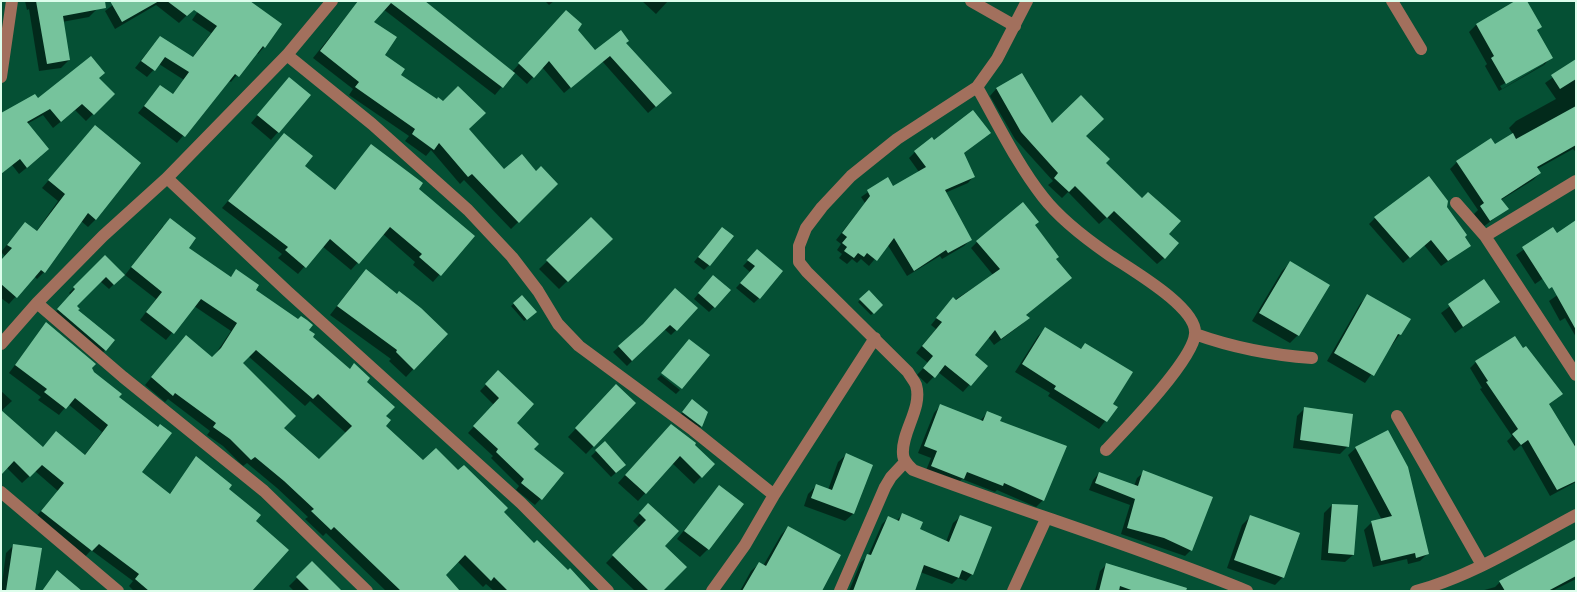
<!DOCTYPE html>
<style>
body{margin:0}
#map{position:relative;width:1577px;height:592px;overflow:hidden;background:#055034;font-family:"Titillium Web",sans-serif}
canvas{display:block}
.frame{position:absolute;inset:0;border:2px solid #ddfeec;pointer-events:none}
</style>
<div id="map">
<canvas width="1577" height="592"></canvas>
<div class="frame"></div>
</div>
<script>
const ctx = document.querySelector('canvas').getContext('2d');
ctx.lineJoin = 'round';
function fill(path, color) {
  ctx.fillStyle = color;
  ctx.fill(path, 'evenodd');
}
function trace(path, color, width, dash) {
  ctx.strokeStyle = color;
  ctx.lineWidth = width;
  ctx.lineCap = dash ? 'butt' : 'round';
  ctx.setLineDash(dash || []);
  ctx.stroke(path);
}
fill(new Path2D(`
 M25 1H96L97 9 89 17 62 22 69 60 61 68 39 71 29 9 27 10Z
 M118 1H187L195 7 179 23 156 5 115 29 105 11Z
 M205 1 264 47 258 54 256 52 231 82 229 81 177 143 138 113 161 86 172 95 184 80 159 64 147 77 135 68 154 44 192 58 211 33 192 20Z
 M368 1H422L512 72 559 18 576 29 595 52 625 43 663 100 648 113 602 61 564 93 542 67 527 84 514 72 495 95 383 9 372 22 383 55 399 76 468 129 504 171 536 173 557 184 511 229 464 180 460 184 431 150 426 156 405 141 409 136 349 95 353 89 313 58 350 12 357 4Z
 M545 1H554L549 5Z
 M642 1H668L656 14Z
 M1518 1 1541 27 1536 31 1551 57 1544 65 1499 91 1485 66 1487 64 1469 32 1476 25ZM1544 61V64L1502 89 1500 86Z
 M1576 61V152L1573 149 1537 169 1540 173 1533 180 1501 200 1507 209 1483 227 1474 214 1478 210 1450 169 1457 162 1494 146 1513 134 1509 128 1516 121 1556 99 1545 83Z
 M1022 75 1052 125 1105 163 1167 235 1164 258 1157 264 1107 217 1099 224 1068 192 1062 198 1048 185 1053 181 1015 139 990 96 996 89Z
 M98 78 113 94 86 121 75 110 53 128 43 115 27 124 41 156 19 174 12 165 1 174V115Z
 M282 86 278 132 271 140 251 123Z
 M989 133 963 154 974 176 968 183 945 193 970 240 964 246 942 259 940 256 907 276 887 244 869 266 861 259 857 263 852 259 847 264 839 258 842 254 837 250 841 244 836 240 865 203 861 197 887 179 892 188 919 172 909 158 915 152 934 142Z
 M88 134 96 219 88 227 81 221 44 272 37 279 34 276 9 304 1 298V260L5 256 1 252 25 223 36 232 58 201 42 188Z
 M284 134 303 166 334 191 365 153 473 236 433 282 413 265 415 262 383 234 351 270 322 246 298 274 278 258 282 254 222 208Z
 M1446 207 1470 246 1441 266 1424 245 1403 263 1369 224 1375 218Z
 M591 219 611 239 559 289 539 269Z
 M1034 225 1055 260 1063 284 1025 316 1028 318 1022 324 994 345 988 337 973 355 986 366 963 392 938 372 927 384 917 375 928 363 916 353 936 329 931 325 947 305 993 275 971 248 977 242Z
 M163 226 187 249 230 278 236 271 255 290 307 330 311 337 365 382 384 416V426L423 462 502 513 534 544 588 591H494L486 584 483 587 457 561 444 575 459 591H386L326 533 323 536 305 519 308 517 277 488 247 463 243 466 223 446 207 435 210 431 168 399 165 402 145 385 179 344 212 359 231 331 194 306 166 340 140 320 156 299 125 275ZM248 356 305 406 310 401 346 433 319 461 282 428 241 363Z
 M1553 229 1576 256 1535 284 1516 255Z
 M717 233 709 265 704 270 694 262Z
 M757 251 759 298 754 303 736 288 750 272 743 266Z
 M105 257 123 275 109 289 100 281 75 306 76 310 113 340 100 356 53 315 71 295 69 293Z
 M1290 263 1328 285 1298 335 1290 343 1252 321 1282 271Z
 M358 279 446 334 406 377 389 361 391 359 330 315Z
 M1484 281 1498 302 1455 333 1441 313Z
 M708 282 714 307 709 312 694 299Z
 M1576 282V337L1565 318 1560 321 1549 301Z
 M869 292 881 305 871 315 858 302Z
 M670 295 676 330 671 335 664 329 627 366 613 352 640 328Z
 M1367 296 1400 334 1365 383 1327 361 1360 304Z
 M522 297 535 312 524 321 511 306Z
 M46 323 117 398 140 472 169 495 196 458 254 521 251 591H134L129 586 133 581 91 550 85 557 35 518 58 491 35 471 22 483 6 467 1 412 42 449 84 456 102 432 68 404 59 415 38 400 41 397 9 373Z
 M1045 329 1080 350 1085 345 1112 404 1116 407 1099 429 1048 396 1050 393 1015 372 1038 336Z
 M1476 362 1554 400 1548 405 1572 445 1576 443V482L1550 496 1521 445 1514 451 1507 441 1512 436 1480 389 1482 388 1470 368Z
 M498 372 516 423 532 449 563 474 535 505 516 490 519 486 491 458 493 456 468 433 494 405 480 391Z
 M661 375 680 390 676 394 657 379Z
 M616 386 635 403 586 454 568 437Z
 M1 391 12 401 1 411Z
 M692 400 701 426 696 431 678 418Z
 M940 406 980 421 987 413 998 422 1043 500 1036 507 997 490 995 492 962 479 956 485 925 473 931 458 918 453 934 413Z
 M1305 408 1348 446 1340 454 1293 448 1297 416Z
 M663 433 693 445 713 464 694 484 672 463 638 501 618 483Z
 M605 443 619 470 611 477 591 456Z
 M1356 448 1427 554 1420 561 1408 564 1407 559 1373 567 1364 530 1372 522 1382 520 1348 455Z
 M846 455 871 466 853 514 845 521 804 506 808 494 816 486 828 490 838 462Z
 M1144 472 1191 550 1185 556 1121 534 1130 505 1089 490 1093 480 1099 473 1134 486 1137 478Z
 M719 487 708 549 700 557 677 539Z
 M648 505 661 591H635L606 563 640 528 633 521Z
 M1332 505 1353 555 1345 562 1321 560 1324 513Z
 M902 515 918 530 946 542 953 523 960 517 972 574 966 581 958 578 952 584 920 572 914 591H849L861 562 868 556 882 524 888 518 896 521Z
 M1250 517 1283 577 1275 585 1227 568 1242 525Z
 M788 527 819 591H740L751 571 759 564 763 566 781 535Z
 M1576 540V579L1552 591H1481L1495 587 1500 582Z
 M14 545 34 591H1L6 553Z
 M312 563 340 591H294L289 586Z
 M1106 565 1170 591H1095L1100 571Z`), '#0007');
fill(new Path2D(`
 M36 1H105L106 8 63 16 70 60 47 64Z
 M110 1H159L122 22Z
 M167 1H250L282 24 265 48 263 46 239 77 235 74 185 137 144 106 160 85 173 94 189 72 165 57 155 71 141 61 160 36 193 57 217 26 194 10 187 16Z
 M358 1H425L515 73 503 88 391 3 374 22 397 37 385 55 405 69 401 75 437 99 438 97 443 101 458 86 486 113 469 129 504 169 522 154 536 171 541 166 558 184 519 223 472 174 468 177 439 143 434 150 412 134 415 129 355 87 359 82 320 51Z
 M1515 1H1527L1542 27 1537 30 1553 58 1506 84 1491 58 1494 56 1476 24Z
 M566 10 582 24 578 30 595 50 621 30 629 41 626 43 672 93 656 107 610 56 571 88 549 61 534 78 518 63Z
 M91 56 105 73 99 78 115 94 94 115 82 104 61 122 50 109 27 122 49 149 27 168 20 159 1 174V113L35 94 38 98Z
 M1576 59V79L1560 89 1551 75Z
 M1022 73 1052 123 1081 95 1104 119 1086 136 1110 159 1106 163 1142 198 1148 192 1181 221 1169 234 1179 243 1165 259 1114 211 1107 218 1075 186 1069 192 1054 178 1058 173 1021 132 996 88Z
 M289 77 311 95 279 133 257 115Z
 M1576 106V145L1537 167 1541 173 1501 199 1509 209 1490 221 1480 206 1484 203 1456 161 1491 138 1495 144 1513 133 1516 139Z
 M973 110 991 133 964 153 975 177 945 190 972 240 948 253 946 250 914 271 894 238 877 261 867 253 864 257 858 253 854 258 844 251 847 247 842 243 847 237 842 233 870 196 867 190 888 177 893 186 926 167 914 151 932 137 934 140Z
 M95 125 141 163 96 220 88 213 45 273 41 270 17 298 1 284V260L12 248 7 245 25 222 37 231 65 194 48 180Z
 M284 133 313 156 305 166 335 190 371 144 423 183 419 189 475 236 441 276 419 257 422 254 390 227 359 264 330 239 306 268 285 250 288 247 228 201Z
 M1429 176 1448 201 1447 207 1467 235 1465 237 1471 246 1448 261 1431 240 1410 258 1374 217Z
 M1023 202 1039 222 1035 225 1059 257 1056 259 1072 278 1026 315 1030 318 1001 339 995 330 975 355 988 366 971 386 945 365 935 378 923 368 933 356 922 346 942 322 936 318 953 297 956 300 1000 269 976 241Z
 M591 217 613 239 568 282 546 260Z
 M170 218 196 238 189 248 231 277 236 269 259 285 256 290 298 319 301 316 307 320 313 325 309 330 315 334 313 337 350 369 354 363 370 378 367 382 395 407 386 416 391 420 386 426 423 460 436 448 458 470 464 465 508 508 504 512 534 543 537 540 568 570 570 568 591 591H508L494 577 491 581 465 555 446 575 460 591H401L334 527 331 530 311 511 314 509 284 481 255 457 251 460 230 439 213 427 216 423 175 393 173 396 151 377 186 335 212 357 221 348 237 323 201 299 174 334 146 312 162 292 131 267ZM256 350 313 399 318 394 352 426 319 459 284 428 296 416 243 363Z
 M1576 220V330L1552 287 1549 289 1522 247 1553 227 1557 233Z
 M722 227 734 236 710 266 698 257Z
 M757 249 783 271 760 299 740 283 755 266 747 260Z
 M105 255 125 275 114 285 106 277 77 306 80 309 78 310 115 340 106 351 57 309 75 289 73 287Z
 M1290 261 1330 285 1299 336 1259 313Z
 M366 269 397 294 399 291 421 308 448 334 414 370 396 352 397 350 337 306Z
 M713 275 731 290 715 308 698 293Z
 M1484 279 1500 302 1463 327 1448 304Z
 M675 288 698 308 677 331 670 325 632 361 618 346 643 324Z
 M869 290 883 305 874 314 859 299Z
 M1367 294 1411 319 1401 335 1398 334 1374 376 1334 353Z
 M522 295 537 312 527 320 513 303Z
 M46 322 96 364 92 368 94 372 122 394 119 397 158 427 160 424 172 433 142 472 170 494 196 456 232 485 229 489 261 515 256 521 289 550 252 591H149L135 579 139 574 99 544 92 551 41 511 64 483 42 465 30 477 14 461 1 475V410L43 447 56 431 85 455 108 425 75 398 66 409 44 392 47 389 15 365Z
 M1045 327 1081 349 1085 343 1133 372 1113 404 1118 407 1107 422 1054 389 1056 386 1022 364Z
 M1515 336 1523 348 1526 346 1563 394 1549 404 1576 448V481L1557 490 1528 440 1521 445 1512 434 1518 429 1486 382 1488 381 1475 361Z
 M689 339 710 355 682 389 661 373Z
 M498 370 534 404 517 423 539 444 534 449 564 473 542 500 521 483 524 479 496 452 498 449 473 426 499 398 485 384Z
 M616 384 636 403 594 447 575 428Z
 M692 399 708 412 702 427 682 412Z
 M940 404 983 421 987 411 1002 417 1000 421 1067 446 1044 501 1004 483 1003 486 967 472 964 479 931 466 937 451 924 446Z
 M1304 407 1353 414 1349 447 1300 440Z
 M671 424 696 443 695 445 715 464 702 478 680 456 646 494 625 475Z
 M1388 430 1408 467 1429 554 1416 558 1415 553 1381 561 1371 521 1392 516 1355 447Z
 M605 441 626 465 616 473 595 450Z
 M846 453 873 465 854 514 811 498 816 484 832 490Z
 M1143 470 1213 497 1192 551 1164 538 1127 528 1135 499 1095 483 1099 472 1138 486Z
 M719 485 744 504 709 550 684 531Z
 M648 503 679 531 665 546 687 567 663 591H649L612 555 646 520 639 513Z
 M1332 504 1358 505 1354 555 1328 553Z
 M902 513 923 522 920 529 949 542 960 515 992 527 973 575 962 570 959 578 924 565 915 591H853L867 554 871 555 888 516 899 521Z
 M1250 515 1300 533 1284 578 1234 560Z
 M788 526 841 555 822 591H742L759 562 766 566Z
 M1576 539V576L1548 591H1505L1499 581Z
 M13 544 42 548 35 591H6Z
 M312 561 342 591H310L296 577Z
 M1106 563 1187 588 1186 591H1134L1120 586 1119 591H1099Z
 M57 570 82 591H42Z`), '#76c39c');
trace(new Path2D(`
 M971 1 1015 26
 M1027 1 997 59 977 87 897 139 851 176 822 207 806 228 799 246V262L807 272 908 372C910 376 914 380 916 385 923 408 901 432 903 454 903 461 909 466 913 470 1024 512 1137 546 1247 591
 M1392 1 1421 49
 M287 55 372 124 468 210 512 257 538 291 558 324 579 346 693 430 774 495
 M1 77 12 1
 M977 87C998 124 1017 164 1043 197 1060 219 1085 238 1108 254 1128 268 1198 307 1195 334 1193 360 1126 429 1106 450
 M167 178 287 291 521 503 608 591
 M1456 203 1485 236 1576 375
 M1485 236 1576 181
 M37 303 123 377 264 491 367 591
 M1195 334C1234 348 1271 355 1312 358
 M1 344 37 303 103 236 167 178 287 55 332 1
 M1397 416 1482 565
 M1 492 118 591
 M712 591 745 545 774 495 875 338
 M840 591 885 487 891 477 905 462
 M1013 591 1046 519
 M1416 591C1473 576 1525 542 1576 515`), '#a2705d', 12);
</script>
